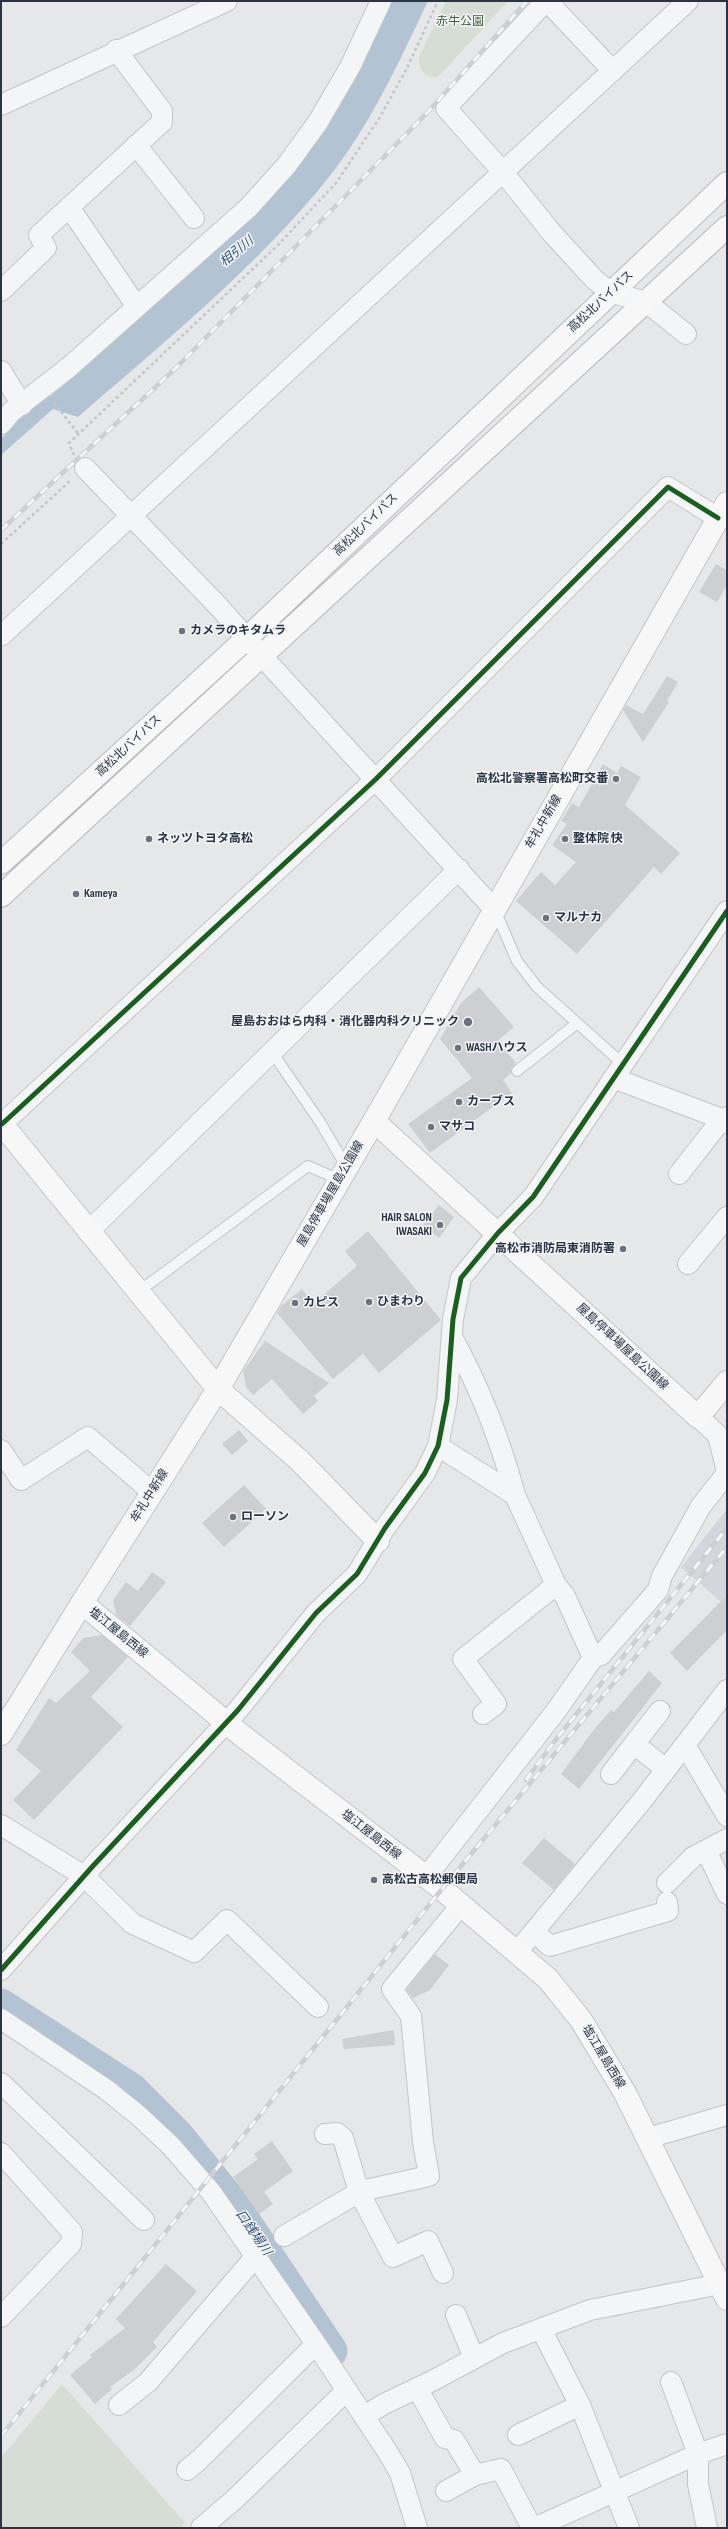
<!DOCTYPE html>
<meta charset="utf-8">
<style>
body{margin:0}
#map{position:relative;width:728px;height:2529px;overflow:hidden;background:#e5e7e9;font-family:"Sofia Sans Condensed",sans-serif}
canvas{display:block}
.frame{position:absolute;inset:0;border:2px solid #2a3444;pointer-events:none}
</style>
<div id="map">
<canvas width="728" height="2529"></canvas>
<div class="frame"></div>
</div>
<script>
const ctx = document.querySelector('canvas').getContext('2d');
ctx.lineJoin = 'round';
function fill(path, color) {
  ctx.fillStyle = color;
  ctx.fill(path, 'evenodd');
}
function trace(path, color, width, dash) {
  ctx.strokeStyle = color;
  ctx.lineWidth = width;
  ctx.lineCap = dash ? 'butt' : 'round';
  ctx.setLineDash(dash || []);
  ctx.stroke(path);
}
function drawText(font, color, halo, rows, align = 'center') {
  ctx.font = font + ' "Sofia Sans Condensed","Noto Sans JP",sans-serif';
  ctx.lineWidth = 3;
  ctx.setLineDash([]);
  ctx.textBaseline = 'middle';
  ctx.strokeStyle = halo;
  ctx.fillStyle = color;
  for (const [text, x, y, turn = 0] of rows) {
    ctx.save();
    ctx.translate(x, y);
    ctx.rotate((+turn || 0) * Math.PI / 180);
    ctx.textAlign = isNaN(turn) ? turn : align;
    if (halo) ctx.strokeText(text, 0, 0);
    ctx.fillText(text, 0, 0);
    ctx.restore();
  }
}
fill(new Path2D(`
 M727 1509V1595L721 1602 681 1567Z`), '#d3d6dc');
fill(new Path2D(`
 M446 1H508L438 77C425 78 418 69 419 57Z
 M62 2384 185 2523 180 2528H1V2458Z`), '#d5ddd5');
fill(new Path2D(`
 M388 1H428C399 62 371 124 329 177 259 265 163 343 78 417L53 409 1 455V439L26 412 52 395 86 365 252 213Z`), '#b3c3d4');
trace(new Path2D(`
 M1 2005 131 2089 178 2136 232 2203 331 2351`), '#b3c3d4', 33);
fill(new Path2D(`
 M716 564 727 570V585L717 602 699 592Z
 M667 676 678 682 667 701 669 702 643 742 623 710 626 705 643 714Z
 M603 764 617 773 621 766 641 777 625 805 680 853 661 874 654 867 577 954 516 901 541 872 555 885 576 862 552 845 567 824 561 821 572 803 579 807Z
 M479 987 514 1027 497 1041 516 1063 511 1068V1073L503 1080 512 1093 430 1153 408 1124 472 1078 440 1039 461 1003Z
 M439 1205 454 1217 439 1238 423 1225Z
 M368 1231 441 1320 379 1373 363 1354 333 1379 277 1313 281 1306 302 1289 314 1303 357 1266 345 1251Z
 M265 1341 329 1383 314 1396 318 1401 303 1414 272 1379 253 1395 246 1387 243 1371Z
 M239 1430 248 1441 232 1455 222 1444Z
 M244 1485 266 1509 224 1547 202 1523Z
 M152 1572 166 1582 130 1626 116 1615 113 1600 126 1582 138 1591Z
 M727 1595V1630L687 1671 670 1653Z
 M102 1635 128 1657 91 1697 123 1727 34 1820 13 1800 41 1771 16 1750 49 1698 56 1703 90 1671 71 1652 83 1638Z
 M649 1671 662 1683 579 1789 561 1774 596 1727 611 1710 614 1712Z
 M544 1838 575 1864 554 1890 522 1863Z
 M435 1954 449 1965 430 1990 413 1998 406 1990Z
 M394 2030 395 2045 344 2049 342 2039Z
 M272 2141 293 2171 264 2192 273 2204 259 2214 233 2177 258 2159 254 2154Z
 M166 2264 197 2291 153 2342 157 2347 136 2368 110 2387 112 2389 95 2404 70 2375 92 2357 90 2355 125 2328 116 2319Z`), '#cdcfd2');
const lane = new Path2D(`
 M495 910 517 961 537 987 623 1064
 M272 1052 320 1122 347 1168
 M517 1071 576 1024
 M138 1292 308 1166 340 1180`);
const street = new Path2D(`
 M546 1 446 108 503 172 551 232 594 279 610 292 646 302 686 334
 M547 1 613 71
 M1 105 227 1
 M136 145 194 218
 M69 207 137 307
 M1 291 46 248 39 235 162 122V111L116 50
 M1 371 22 405
 M1 424 11 412 68 368 248 208 286 166 318 122 350 67 381 1
 M85 468 220 608 270 665 494 909
 M1 636 688 1
 M613 1078 722 1119 727 1123
 M2 1124 376 779 668 487 718 518
 M679 1174 722 1119 727 1117
 M88 1232 459 869
 M688 1264 727 1217
 M452 1337C480 1388 500 1439 515 1495
 M698 1417 718 1435 727 1472
 M438 1446 515 1495 556 1585 463 1659 496 1704 483 1714
 M1 1450 21 1480 88 1437 152 1492
 M556 1585 565 1596 593 1658
 M634 1744 660 1711
 M685 1745 727 1816
 M611 1774 634 1744 666 1769
 M1 1825 84 1876 133 1924 194 1952 227 1920 318 2007
 M706 1850 727 1894
 M426 1877 556 1711 593 1658 601 1655 658 1590 662 1576 701 1506 727 1473
 M667 1883 693 1857 727 1839
 M534 1932 550 1946 668 1911 667 1902
 M517 1952 641 1802 727 1690
 M1 1970 92 1867 238 1710 316 1613 357 1574 385 1528 425 1473 438 1446 447 1400 453 1319 461 1278 498 1233 533 1197 727 911
 M1 2019 107 2090 139 2116 171 2146 211 2192 316 2344 387 2451 400 2473 417 2528
 M1 2083 144 2220
 M325 2134 337 2133 343 2138 359 2192 393 2257 428 2241 443 2273
 M648 2138 727 2115
 M1 2153 72 2232 71 2244 1 2317
 M284 2236 361 2191 429 2176 423 2142 411 2016 392 1989 461 1905
 M456 2315 474 2358
 M541 2329 580 2405 629 2528
 M671 2382 698 2454V2484L707 2528
 M417 2388 445 2438 454 2440 475 2475
 M119 2405 148 2382 256 2256
 M364 2416 384 2404 432 2381 503 2343 590 2310 720 2284
 M518 2435 580 2405
 M187 2470 200 2459 316 2344
 M446 2491 475 2475 501 2469 532 2528
 M201 2528 236 2498 346 2391
 M534 2528 698 2454 727 2444`);
const secondary = new Path2D(`
 M374 1121 698 1417 727 1382
 M1 1123 218 1389 300 1461 378 1541
 M82 1603 218 1389 374 1121 727 503`);
const primary = new Path2D(`
 M1 1734 82 1603 240 1734 442 1889 548 1979 581 2020 625 2093 727 2299`);
const highway = new Path2D(`
 M1 863 247 638 727 183
 M1 896 727 227`);
trace(lane, '#c3c5c7', 12);
trace(street, '#c3c5c7', 22);
trace(secondary, '#c3c5c7', 24);
trace(primary, '#c1c4c7', 24);
trace(highway, '#b7babe', 24);
trace(new Path2D(`
 M54 402 79 435
 M74 455 69 443 277 246 336 183 380 117 406 70 438 1
 M1 544 71 480`), '#c3c5c9', 2.5, [3, 3]);
trace(lane, '#f4f5f6', 10);
trace(street, '#f4f5f6', 20);
trace(secondary, '#f7f7f8', 22);
trace(primary, '#f7f7f8', 22);
trace(highway, '#f7f7f8', 22);
const rail = new Path2D(`
 M1 530 176 368 427 113 527 1
 M526 1780 557 1738 727 1528
 M1 2436 442 1889 727 1547`);
trace(rail, '#cdcfd1', 4.5);
trace(rail, '#f3f5f8', 3, [9]);
trace(new Path2D(`
 M2 1124 376 779 668 487 718 518
 M1 1970 92 1867 238 1710 316 1613 357 1574 385 1528 425 1473 438 1446 447 1400 453 1319 461 1278 498 1233 533 1197 727 911`), '#1b5e20', 5);
for (const [x, y, r, color] of [
 [182,631,4,"#6b737e"],
 [616,779,4,"#6b737e"],
 [149,839,4,"#6b737e"],
 [565,839,4,"#6b737e"],
 [76,894,4,"#6b737e"],
 [546,918,4,"#6b737e"],
 [468,1022,5,"#6b737e"],
 [458,1048,4,"#6b737e"],
 [459,1102,4,"#6b737e"],
 [431,1127,4,"#6b737e"],
 [440,1225,4,"#6b737e"],
 [623,1249,4,"#6b737e"],
 [369,1302,4,"#6b737e"],
 [295,1303,4,"#6b737e"],
 [233,1517,4,"#6b737e"],
 [374,1880,4,"#6b737e"]
]) {
  const dot = new Path2D();
  dot.arc(x, y, r, 0, 2 * Math.PI);
  ctx.fillStyle = color;
  ctx.fill(dot);
  trace(dot, '#f3f5f8', 1.5);
}
drawText('12px', '#3f6038', '#f3f5f8', [
 ["赤牛公園",460,22]
]);
drawText('12px', '#2a3444', '#f3f5f8', [
 ["高松北バイパス",601,302,-43],
 ["高松北バイパス",366,525,-44],
 ["高松北バイパス",129,746,-43],
 ["牟礼中新線",544,822,-60],
 ["屋島停車場屋島公園線",331,1194,-60],
 ["屋島停車場屋島公園線",622,1347,43],
 ["牟礼中新線",150,1496,-58],
 ["塩江屋島西線",118,1633,39],
 ["塩江屋島西線",371,1835,38],
 ["塩江屋島西線",603,2057,59]
]);
drawText('bold 12px', '#2a3444', '#f3f5f8', [
 ["カメラのキタムラ",190,631],
 ["高松北警察署高松町交番",608,779,"right"],
 ["ネッツトヨタ高松",157,839],
 ["整体院 快",573,839],
 ["Kameya",84,894],
 ["マルナカ",554,918],
 ["屋島おおはら内科・消化器内科クリニック",459,1022,"right"],
 ["WASHハウス",466,1048],
 ["カーブス",467,1102],
 ["マサコ",439,1127],
 ["HAIR SALON",432,1218,"right"],
 ["IWASAKI",432,1232,"right"],
 ["高松市消防局東消防署",615,1249,"right"],
 ["ひまわり",377,1302],
 ["カピス",303,1303],
 ["ローソン",241,1517],
 ["高松古高松郵便局",382,1880]
], 'left');
drawText('italic 13px', '#345279', '#f3f5f8', [
 ["相引川",237,252,-39],
 ["口銭場川",253,2233,55]
]);
</script>
